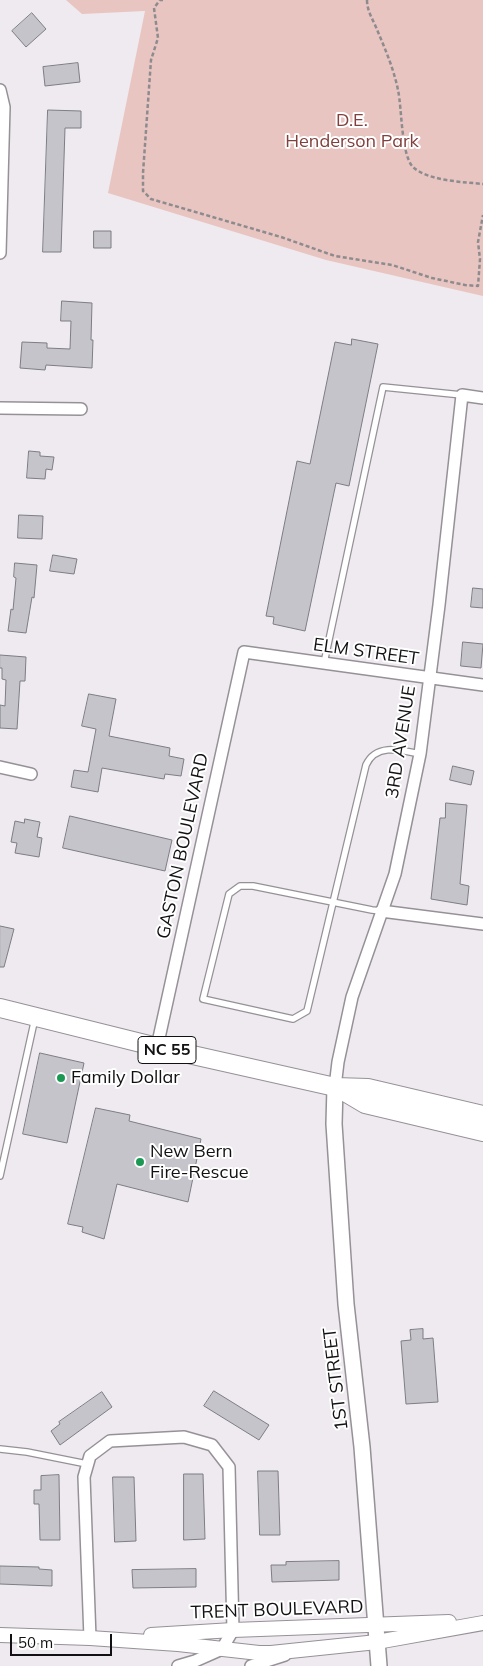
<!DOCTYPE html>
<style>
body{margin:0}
#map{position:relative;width:483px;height:1666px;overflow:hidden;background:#efeaf0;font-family:Mulish,sans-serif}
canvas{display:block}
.scale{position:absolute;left:10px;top:1634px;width:102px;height:22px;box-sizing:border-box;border:2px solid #111012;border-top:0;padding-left:6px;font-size:15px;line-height:18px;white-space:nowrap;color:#111012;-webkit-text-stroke:4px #fff;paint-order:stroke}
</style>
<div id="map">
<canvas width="483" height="1666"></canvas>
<div class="scale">50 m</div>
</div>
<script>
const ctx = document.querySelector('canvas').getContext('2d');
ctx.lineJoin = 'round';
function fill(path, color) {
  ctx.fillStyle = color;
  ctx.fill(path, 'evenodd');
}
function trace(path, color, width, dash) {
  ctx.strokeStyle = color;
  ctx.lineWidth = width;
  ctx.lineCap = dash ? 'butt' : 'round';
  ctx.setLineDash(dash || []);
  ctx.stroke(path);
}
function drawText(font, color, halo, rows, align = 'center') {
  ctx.font = font + ' Mulish,sans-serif';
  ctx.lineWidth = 4;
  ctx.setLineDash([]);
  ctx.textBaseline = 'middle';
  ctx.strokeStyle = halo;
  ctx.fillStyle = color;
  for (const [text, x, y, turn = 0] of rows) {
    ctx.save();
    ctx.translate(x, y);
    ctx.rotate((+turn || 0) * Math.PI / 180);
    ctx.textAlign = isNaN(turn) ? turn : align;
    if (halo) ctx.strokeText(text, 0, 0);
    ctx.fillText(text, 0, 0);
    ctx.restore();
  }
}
fill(new Path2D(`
 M66 0H483V296L326 260 108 193 145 11 82 14Z`), '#e8c5c1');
const building = new Path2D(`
 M32 13 46 29 26 47 12 31Z
 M78 63 80 82 45 86 43 67Z
 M48 110 81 111V128H65L61 252H43Z
 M94 231H111V248H94Z
 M62 301 92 303 91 340H93L92 368 46 365 45 370 20 368 22 342 47 343V348L70 349 71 321H61Z
 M352 339 378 344 349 486 336 483 305 631 273 624 274 617 266 616 297 461 310 464 335 342 351 345Z
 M29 451 40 452V456L54 457 52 470 46 469 45 479 27 478Z
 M19 515 43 516 42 539 18 538Z
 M53 555 77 559 74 574 50 571Z
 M15 563 37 565 34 598 32 597 26 633 8 631 11 609 13 610 16 578 14 577Z
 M473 588 483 589V608L471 607Z
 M463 642 483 644 481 668 461 666Z
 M0 655 26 657 25 681H20L17 729 0 728V705L5 706 6 680 2 679V668H0Z
 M89 694 116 699 109 736 170 748 169 756 184 759 181 776 165 774 164 779 102 768 98 792 71 787 74 770 88 772 96 729 82 726Z
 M453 766 474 771 471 785 450 780Z
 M446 803 467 805 460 884 469 886 467 905 431 899 440 818H445Z
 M70 816 172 840 165 871 63 848Z
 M25 819 40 822 37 837 42 838 39 857 15 853 17 843 11 842 15 821 24 823Z
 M0 926 14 929 4 967H0Z
 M40 1053 84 1063 67 1143 23 1134Z
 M96 1108 130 1115 129 1121 201 1139 188 1202 117 1184 104 1239 82 1232 83 1227 68 1224Z
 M423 1329V1339L433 1338 438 1402 406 1404 401 1341 411 1340 410 1330Z
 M214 1391 269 1425 259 1440 204 1406Z
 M102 1392 112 1407 60 1445 51 1431 60 1424 59 1422Z
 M258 1471H278L280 1535H260Z
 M184 1474H203L205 1539 184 1540Z
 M59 1475 60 1540H40L39 1504H34V1490H41V1476Z
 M113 1477H134L136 1541 115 1542Z
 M339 1561V1580L272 1582 271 1565H286V1562Z
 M0 1566 39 1567V1569L52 1570V1586L0 1584Z
 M196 1569V1587L133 1588 132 1570Z`);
fill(building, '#c4c4ca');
trace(building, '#7d7d84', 1);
const service = new Path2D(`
 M324 663 383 387 462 395
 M381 911 372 910 253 886H240L229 894 203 999 293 1019 307 1011 366 765C376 743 401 750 420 754
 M0 1176 35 1018
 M0 1449 27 1452 87 1464`);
const minor = new Path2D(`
 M0 90 4 107 0 253
 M0 408 81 409
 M0 767 31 774
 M381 911 483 924
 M157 1047 244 652 483 685
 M335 1087 338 1062 352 997 395 874 420 754 439 605 462 395 483 398
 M90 1638 84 1477 90 1456 110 1441 184 1437 212 1445 229 1467 233 1630 222 1649 195 1661 178 1666
 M251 1666 285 1655`);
const tertiary = new Path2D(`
 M0 1635 90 1638 178 1644 259 1653H271L377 1642 483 1623
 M151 1635 233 1630 449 1622`);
const secondary = new Path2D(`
 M335 1087 334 1124 346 1304 362 1447 379 1666`);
const primary = new Path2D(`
 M0 1008 157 1047 335 1087 368 1088 483 1115
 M338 1088 365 1104 483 1132`);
trace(service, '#969197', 8);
trace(minor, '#969197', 14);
trace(tertiary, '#969197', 16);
trace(secondary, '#969197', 18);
trace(primary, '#969197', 20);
trace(new Path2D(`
 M163 0H160L154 8 158 38 151 60 143 173V191L151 199 281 237 335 256 392 265 432 278 465 285 478 286 480 259 478 242 483 215
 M367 0C367 12 374 21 378 32 386 51 394 70 398 90 402 108 401 155 413 167 428 181 464 182 483 184`), '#8e8b8f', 2.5, [4, 2.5]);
trace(service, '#fff', 5.5);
trace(minor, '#fff', 11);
trace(tertiary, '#fff', 14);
trace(secondary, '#fff', 15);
trace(primary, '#fff', 18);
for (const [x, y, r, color] of [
 [61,1078,5,"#1c9855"],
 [140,1162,5,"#1c9855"]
]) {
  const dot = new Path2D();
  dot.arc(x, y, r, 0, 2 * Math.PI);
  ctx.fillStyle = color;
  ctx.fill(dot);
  trace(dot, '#fff', 2);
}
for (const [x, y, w] of [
 [167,1050,58]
]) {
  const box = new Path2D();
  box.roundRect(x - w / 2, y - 13.5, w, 27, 4);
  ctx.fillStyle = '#fff';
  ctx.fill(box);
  trace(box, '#111012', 1);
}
drawText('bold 16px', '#111012', null, [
 ["NC 55",167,1050]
]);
drawText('18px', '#81403d', '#fff', [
 ["D.E.",352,121],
 ["Henderson Park",352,142]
]);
drawText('18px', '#111012', '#fff', [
 ["ELM STREET",366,652,8],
 ["3RD AVENUE",401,742,-81],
 ["GASTON BOULEVARD",183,846,-78],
 ["1ST STREET",336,1379,-97],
 ["TRENT BOULEVARD",277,1610,-2]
]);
drawText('18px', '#111012', '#fff', [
 ["Family Dollar",71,1078],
 ["New Bern",150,1152],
 ["Fire-Rescue",150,1173]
], 'left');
</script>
